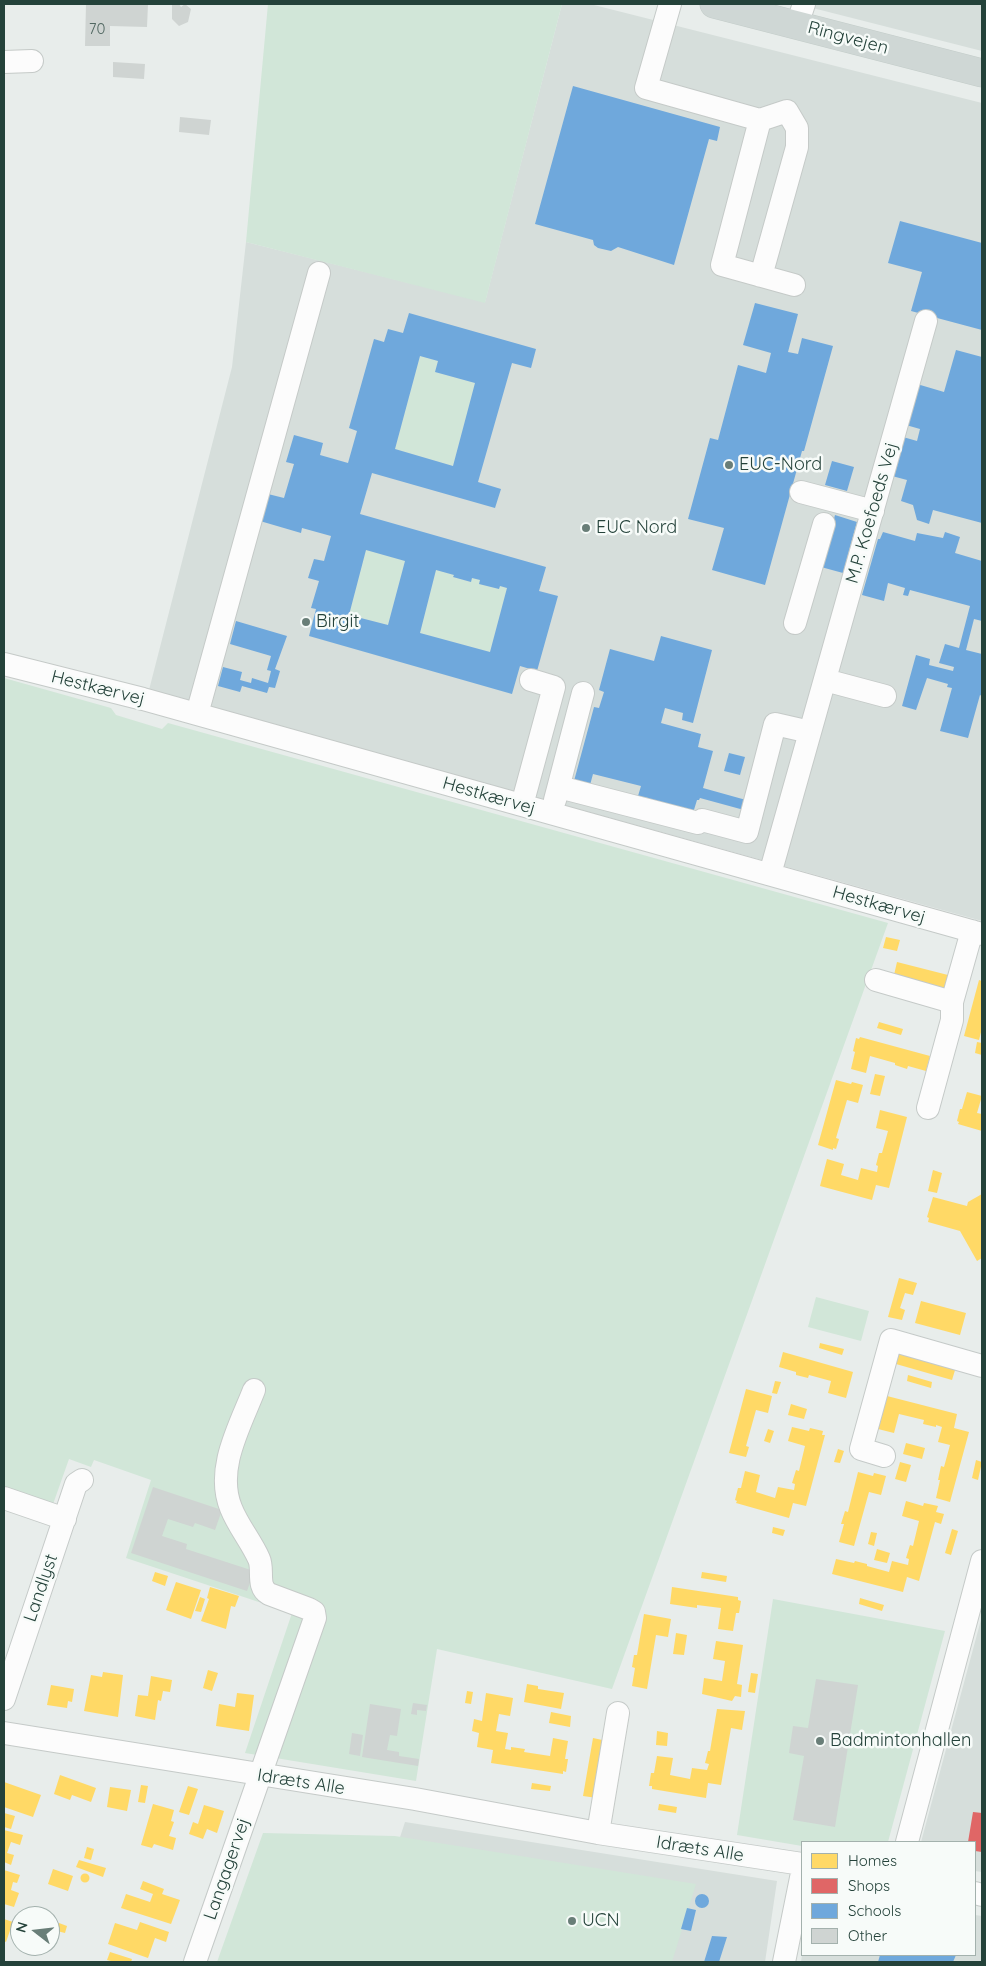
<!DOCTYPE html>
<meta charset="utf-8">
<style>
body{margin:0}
#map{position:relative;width:986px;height:1966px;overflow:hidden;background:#e8edeb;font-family:Quicksand,sans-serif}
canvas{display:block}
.frame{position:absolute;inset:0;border:5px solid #24423a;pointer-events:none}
.legend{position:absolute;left:801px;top:1841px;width:175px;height:115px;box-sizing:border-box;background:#f7fbf9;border:1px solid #a3b1ad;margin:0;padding:6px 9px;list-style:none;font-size:15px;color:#24423a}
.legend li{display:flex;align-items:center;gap:10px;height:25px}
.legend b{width:25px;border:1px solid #a3b1ad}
.north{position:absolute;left:10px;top:1906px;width:50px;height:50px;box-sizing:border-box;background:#f7fbf9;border:1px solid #a3b1ad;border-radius:50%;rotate:286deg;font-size:14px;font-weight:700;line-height:20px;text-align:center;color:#24423a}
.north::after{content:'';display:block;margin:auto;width:18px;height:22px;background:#697e78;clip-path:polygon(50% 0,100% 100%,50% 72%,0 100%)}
</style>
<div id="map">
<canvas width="986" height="1966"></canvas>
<div class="frame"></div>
<ul class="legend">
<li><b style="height:14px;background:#ffd966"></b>Homes</li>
<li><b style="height:14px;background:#e06666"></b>Shops</li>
<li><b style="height:14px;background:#6fa8dc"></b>Schools</li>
<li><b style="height:14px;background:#cfd4d2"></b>Other</li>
</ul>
<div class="north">N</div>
</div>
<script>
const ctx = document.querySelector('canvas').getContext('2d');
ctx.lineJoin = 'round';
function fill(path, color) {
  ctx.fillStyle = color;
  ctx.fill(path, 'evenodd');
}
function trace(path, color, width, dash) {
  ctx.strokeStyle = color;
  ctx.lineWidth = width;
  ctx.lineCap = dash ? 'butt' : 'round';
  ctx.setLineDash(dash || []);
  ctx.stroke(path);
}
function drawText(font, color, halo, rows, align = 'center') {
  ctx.font = font + ' Quicksand,sans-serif';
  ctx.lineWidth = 5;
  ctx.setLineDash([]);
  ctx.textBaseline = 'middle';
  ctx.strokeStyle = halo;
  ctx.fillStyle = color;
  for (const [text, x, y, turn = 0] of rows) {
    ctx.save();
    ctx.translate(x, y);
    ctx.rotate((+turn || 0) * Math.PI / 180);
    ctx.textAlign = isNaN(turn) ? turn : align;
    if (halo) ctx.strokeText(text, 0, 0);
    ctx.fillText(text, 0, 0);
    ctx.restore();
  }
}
fill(new Path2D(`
 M562 4H590L982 103V921L149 690 232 367 246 242 485 302Z
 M797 4H982V51Z
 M982 1616V1872L975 1871V1842H921Z
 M405 1822 777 1881 765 1962H359Z
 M975 1915 982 1916V1962H801L802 1955H975Z`), '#d6dedb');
fill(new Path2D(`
 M268 4H562L485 303 246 242Z
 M420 356 438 361 435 372 475 383 453 466 395 449Z
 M366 550 405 561 388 625 349 615Z
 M436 570 454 575 453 577 470 582 472 578 480 580 479 584 499 589 500 586 507 588 490 652 420 633Z
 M4 678 111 708 116 715 162 729 168 723 888 923 612 1689 437 1649 416 1781 245 1753 292 1613 126 1558 151 1480 94 1460 91 1467 69 1459 52 1507 4 1489Z
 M816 1297 869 1311 861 1341 808 1327Z
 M773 1599 945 1631 888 1842H802V1846L737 1835Z
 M263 1833 395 1836 696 1884 672 1962H217Z`), '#d1e6d8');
fill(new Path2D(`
 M886 937 900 940 897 951 883 948Z
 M897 962 948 975 944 989 894 975Z
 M979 980 982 981V1028L979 1040 964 1036Z
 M879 1022 903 1029 901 1035 877 1028Z
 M860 1037 930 1056 926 1071 908 1066 907 1069 895 1065V1063L870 1056 866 1073 851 1069 855 1052 853 1051 856 1038 859 1039Z
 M977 1042 982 1043V1055L975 1053Z
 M875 1074 885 1076 880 1096 870 1094Z
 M836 1080 851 1084 852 1082 863 1085 858 1103 847 1100 836 1138 839 1139 836 1149 833 1148V1150L818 1145Z
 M967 1092 982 1096 977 1113 982 1114V1131L958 1124 959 1122 957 1121 960 1109H962Z
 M880 1110 907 1117 889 1188 876 1185 872 1200 820 1186 827 1159 844 1164 841 1175 858 1180 861 1168 877 1172 878 1166 876 1165 879 1153H882L888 1131 876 1128Z
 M933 1170 942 1173 937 1193 928 1191Z
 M982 1194V1258L977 1261 960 1231 928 1222 929 1218 927 1217 933 1197 967 1206 968 1202Z
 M899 1278 917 1283 913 1295 905 1293 900 1308 905 1310 902 1320 888 1317Z
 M921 1301 966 1313 960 1335 915 1323Z
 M820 1343 844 1349 842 1355 819 1348Z
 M893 1349 956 1367 952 1380 889 1362Z
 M783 1352 853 1372 846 1398 828 1393 831 1381 809 1375 808 1378 796 1375V1372L779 1367Z
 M908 1375 932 1382 931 1388 907 1381Z
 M775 1381 781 1382 777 1394 772 1393Z
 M746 1389 772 1396 768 1413 756 1410 746 1446 749 1447 746 1457 729 1453Z
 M887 1396 957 1414 954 1428 969 1432 950 1502 936 1498 940 1480H938L941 1466 944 1467 950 1445 938 1442 942 1427 936 1425V1427L923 1424 924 1420 899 1414 894 1433 878 1429 883 1411 880 1410 883 1398 887 1399Z
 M791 1404 807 1409 804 1419 788 1415Z
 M792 1427 809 1431 810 1428 823 1431 822 1435H825L806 1506 793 1503 789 1518 736 1503 737 1501 735 1500 738 1488H741L745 1471 760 1475 756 1492 775 1498 778 1487 794 1490 795 1484 792 1483 796 1470 799 1471 805 1446 788 1441Z
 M768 1429 774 1431 770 1443 764 1441Z
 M906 1443 925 1448 922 1459 903 1454Z
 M838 1449 844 1451 840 1463 834 1462Z
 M976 1460 982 1462 978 1480 972 1478Z
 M900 1462 911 1465 906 1482 895 1479Z
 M858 1472 873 1476 874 1473 886 1476 881 1495 869 1492 854 1546 839 1542 844 1524H841L845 1511 848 1512Z
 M906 1501 923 1506 924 1503 938 1506 936 1512 944 1514 941 1524 935 1522 919 1581 907 1577 903 1592 832 1574 836 1559 854 1563 855 1561 867 1564V1566L889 1572 892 1561 908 1565 909 1559 906 1558 910 1545 913 1546 919 1521 902 1516Z
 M773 1527 785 1530 783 1536 772 1533Z
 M952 1529 958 1531 951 1555 945 1553Z
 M871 1532 877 1533 874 1546 868 1544Z
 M877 1549 890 1553 887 1563 874 1560Z
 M155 1572 168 1576 165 1586 152 1581Z
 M702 1572 727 1576 726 1582 701 1578Z
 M176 1582 201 1590 191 1619 166 1610Z
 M210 1587 239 1596 235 1607 231 1606 226 1629 201 1621 209 1599 207 1598Z
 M672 1587 738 1597V1600L741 1601 739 1613H736L733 1631 718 1629 721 1608 697 1605V1608L670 1604Z
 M200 1597 205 1599 201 1612 195 1611Z
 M860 1598 884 1605 882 1611 859 1604Z
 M644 1614 671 1619 668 1637 656 1635 647 1689 632 1686 635 1668 632 1667 634 1655H637Z
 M676 1633 687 1635 684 1655 673 1654Z
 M716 1641 743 1645 737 1684 742 1685 741 1697 735 1696 732 1701 702 1694 704 1678 722 1681 725 1661 713 1659Z
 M208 1670 218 1673 212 1691 203 1688Z
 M103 1672 123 1675 118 1717 84 1711 91 1675 102 1677Z
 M751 1673 758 1674 755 1693 748 1692Z
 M151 1676 172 1680 170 1692 163 1691 161 1701 158 1700 155 1720 135 1716 138 1695 148 1696Z
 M527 1684 538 1686V1689L564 1693 561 1709 524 1702Z
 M51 1685 74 1689 72 1702 68 1701 67 1708 47 1705Z
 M467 1691 473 1692 471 1704 465 1703Z
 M237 1693 254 1695 249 1731 216 1726 219 1704 235 1707Z
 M486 1693 513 1698 510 1716 499 1714 496 1731 508 1733 505 1749 511 1750V1747L525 1749 524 1752 550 1756 553 1738 568 1741 565 1759H568L566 1772 563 1771V1774L491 1763 493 1750 477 1747 479 1733 472 1731 474 1719 482 1721Z
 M717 1709 745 1711 742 1730 731 1728 721 1785 708 1783 706 1798 652 1789V1786H649L651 1773H654L657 1756 673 1758 670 1775 690 1779 692 1768 707 1770 709 1764 705 1763 708 1751H710Z
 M551 1712 571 1716 570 1727 549 1723Z
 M657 1731 668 1733 667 1746 656 1745Z
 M593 1738 607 1741 597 1798 583 1796Z
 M60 1775 96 1788 91 1802 72 1795 70 1800 54 1794Z
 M4 1782 41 1795 33 1817 4 1807Z
 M532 1783 551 1786 550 1791 531 1789Z
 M141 1785 148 1786 145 1803 138 1802Z
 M188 1786 198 1789 189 1815 179 1812Z
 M110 1787 131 1790 127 1811 107 1807Z
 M153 1804 174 1810 171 1821 174 1822 169 1836 176 1838 173 1850 154 1844 152 1848 141 1845Z
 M659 1804 677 1807 676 1813 658 1810Z
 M204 1805 224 1811 217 1833 207 1829 203 1839 189 1834 193 1822 198 1824Z
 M4 1813 15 1816 11 1829 4 1827Z
 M4 1830 23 1835 20 1845 11 1842 7 1853 14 1855 11 1865 4 1862Z
 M87 1847 94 1849 91 1860 84 1858Z
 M79 1860 106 1868 103 1877 76 1867Z
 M53 1869 73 1876 68 1891 48 1884Z
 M4 1870 20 1875 17 1883 13 1882 11 1890 19 1893 14 1907 4 1904Z
 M80.5 1878a4.5 4.5 0 1 1 9 0a4.5 4.5 0 1 1-9 0Z
 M143 1881 164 1889 162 1894 180 1900 171 1924 121 1908 126 1894 150 1902 153 1894 140 1889Z
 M37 1907 44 1909 42 1916H34Z
 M4 1919 13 1922 6 1942 4 1941Z
 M140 1922 169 1932 166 1942 155 1938 148 1958 108 1944 115 1923 137 1930Z
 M59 1923 67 1926 65 1933 57 1931Z
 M110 1952 132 1959 131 1962H115L107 1960Z`), '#ffd966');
fill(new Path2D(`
 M973 1812 982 1813V1852L975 1851V1842H968Z`), '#e06666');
fill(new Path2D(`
 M573 86 720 127 717 141 709 139 674 265 618 247 611 251 598 248 594 245 593 240 535 224Z
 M900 221 982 243V330L911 311 922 272 888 263Z
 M755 303 798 314 788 352 798 354 802 338 833 346 804 451H802L765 585 712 570 724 528 688 519 710 438 718 440 738 365 766 373 771 353 743 345Z
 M409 313 536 349 531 368 512 363 478 482 501 489 495 508 372 473 360 514 546 567 539 591 558 596 537 671 520 666 512 694 309 636 316 609 311 608 319 581 308 578 314 559 324 561 331 536 302 528 301 533 260 521 268 494 284 498 294 464 286 462 294 435 323 443 320 455 348 463 357 431 349 428 374 339 384 342 388 329 403 333ZM420 356 438 361 435 372 475 383 453 466 395 449ZM366 550 405 561 388 625 349 615ZM436 570 454 575 453 577 471 582 472 578 480 580 479 584 499 589 500 586 507 588 490 652 420 633Z
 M956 350 982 357V523L933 510 929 524 917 520 913 505 901 501 907 480 892 476 903 437 917 441 920 429 906 425 917 384 944 392Z
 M832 461 854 467 847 491 825 485Z
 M835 515 857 522 843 573 821 567Z
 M883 532 915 541 917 533 943 538 945 532 960 537 955 553 982 561V621L974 619 966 650 982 654V696L980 695 968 738 940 731 952 688 947 687 948 684 927 678 916 710 902 706 916 655 930 659 929 665 953 671 954 667 939 663 945 644 959 648 970 606 910 590 908 596 903 595 905 588 888 583 884 601 862 595 878 539H880Z
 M236 621 287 636 275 669 280 671 275 688 269 687 267 693 242 686 240 692 218 686 223 667 242 672 240 680 251 683 252 678 268 683 271 671 267 670 271 656 230 644Z
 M661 636 712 650 693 723 682 720 683 713 665 708 661 723 701 734 698 747 713 751 703 788 746 800 744 810 700 798 699 800H697L693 813 647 801 648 798 638 796 641 786 593 774 590 785 574 781 594 707 599 708 604 692 599 690 610 649 654 661Z
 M729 753 745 757 740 775 724 771Z
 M695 1901a7 7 0 1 1 14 0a7 7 0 1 1-14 0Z
 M687 1908 696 1910 691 1931 681 1929Z
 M712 1936 727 1937 719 1962H704Z
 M880 1955H956L953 1962H878Z`), '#6fa8dc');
fill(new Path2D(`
 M86 4H148L147 27 110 26V46H85Z
 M179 4 181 7 185 4 191 9 188 22 179 26 172 19V5Z
 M113 62 145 64 144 79 113 77Z
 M180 117 211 120 209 135 179 132Z
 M153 1487 222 1510 215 1530 195 1523 193 1527 168 1519 162 1536 187 1544 186 1549 254 1571 247 1591 131 1553Z
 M816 1679 858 1685 835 1827 793 1820 804 1756 789 1753 793 1726 808 1728Z
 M413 1703 427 1705 426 1711 417 1710V1715L411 1714Z
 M370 1704 401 1709 397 1736 390 1735 387 1750 399 1752V1756L419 1759 418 1766 362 1757Z
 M352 1733 363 1735 360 1756 349 1754Z`), '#cfd4d2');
const minor = new Path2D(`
 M670 4 646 88 760 120 722 265 794 285
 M797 25 804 4
 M4 62 32 61
 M760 120 787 111 797 128V147L761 276
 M801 492 873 511
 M795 623 824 524
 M4 664 143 699 982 934
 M825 680 885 696
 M197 714 319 273
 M559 787 698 823 702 820 747 832 775 724 810 732
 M555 800 583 693
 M522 805 554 687 531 680
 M770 874 926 321
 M876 980 952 1002 972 931
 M928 1108 952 1020V1002
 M884 1456 861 1449 891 1340 982 1366
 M4 1498 65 1519
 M4 1699 76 1484 82 1480
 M4 1733 415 1799 598 1833 802 1864
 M598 1833 618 1713
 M907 1842 982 1561
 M975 1893 982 1895
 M195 1962 315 1618 314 1612 309 1609 269 1594C256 1586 264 1570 259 1559 251 1541 238 1526 231 1508 215 1469 240 1426 254 1390
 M784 1962 802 1873`);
const major = new Path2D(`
 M714 4 982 73`);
trace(minor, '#c5cac8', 24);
trace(major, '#c3ccc9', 29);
trace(minor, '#fcfcfc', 22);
trace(major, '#cfd7d5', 28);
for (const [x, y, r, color] of [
 [729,465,5,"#697e78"],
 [586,528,5,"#697e78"],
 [306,622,5,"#697e78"],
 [820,1741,5,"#697e78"],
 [572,1921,5,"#697e78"]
]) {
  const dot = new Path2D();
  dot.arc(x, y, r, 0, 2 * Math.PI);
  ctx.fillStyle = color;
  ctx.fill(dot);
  trace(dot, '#f7fbf9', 2);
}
drawText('15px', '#506761', null, [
 ["70",97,29]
]);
drawText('18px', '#24423a', '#f7fbf9', [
 ["Ringvejen",848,38,15],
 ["M.P. Koefoeds Vej",872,513,-74],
 ["Hestkærvej",98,688,14],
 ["Hestkærvej",489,796,16],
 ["Hestkærvej",879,905,16],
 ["Landlyst",41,1588,-71],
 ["Idræts Alle",301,1782,9],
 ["Idræts Alle",700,1849,9],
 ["Langagervej",227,1869,-71]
]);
drawText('18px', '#24423a', '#f7fbf9', [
 ["EUC-Nord",739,465],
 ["EUC Nord",596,528],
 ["Birgit",316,622],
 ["Badmintonhallen",830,1741],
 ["UCN",582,1921]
], 'left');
</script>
